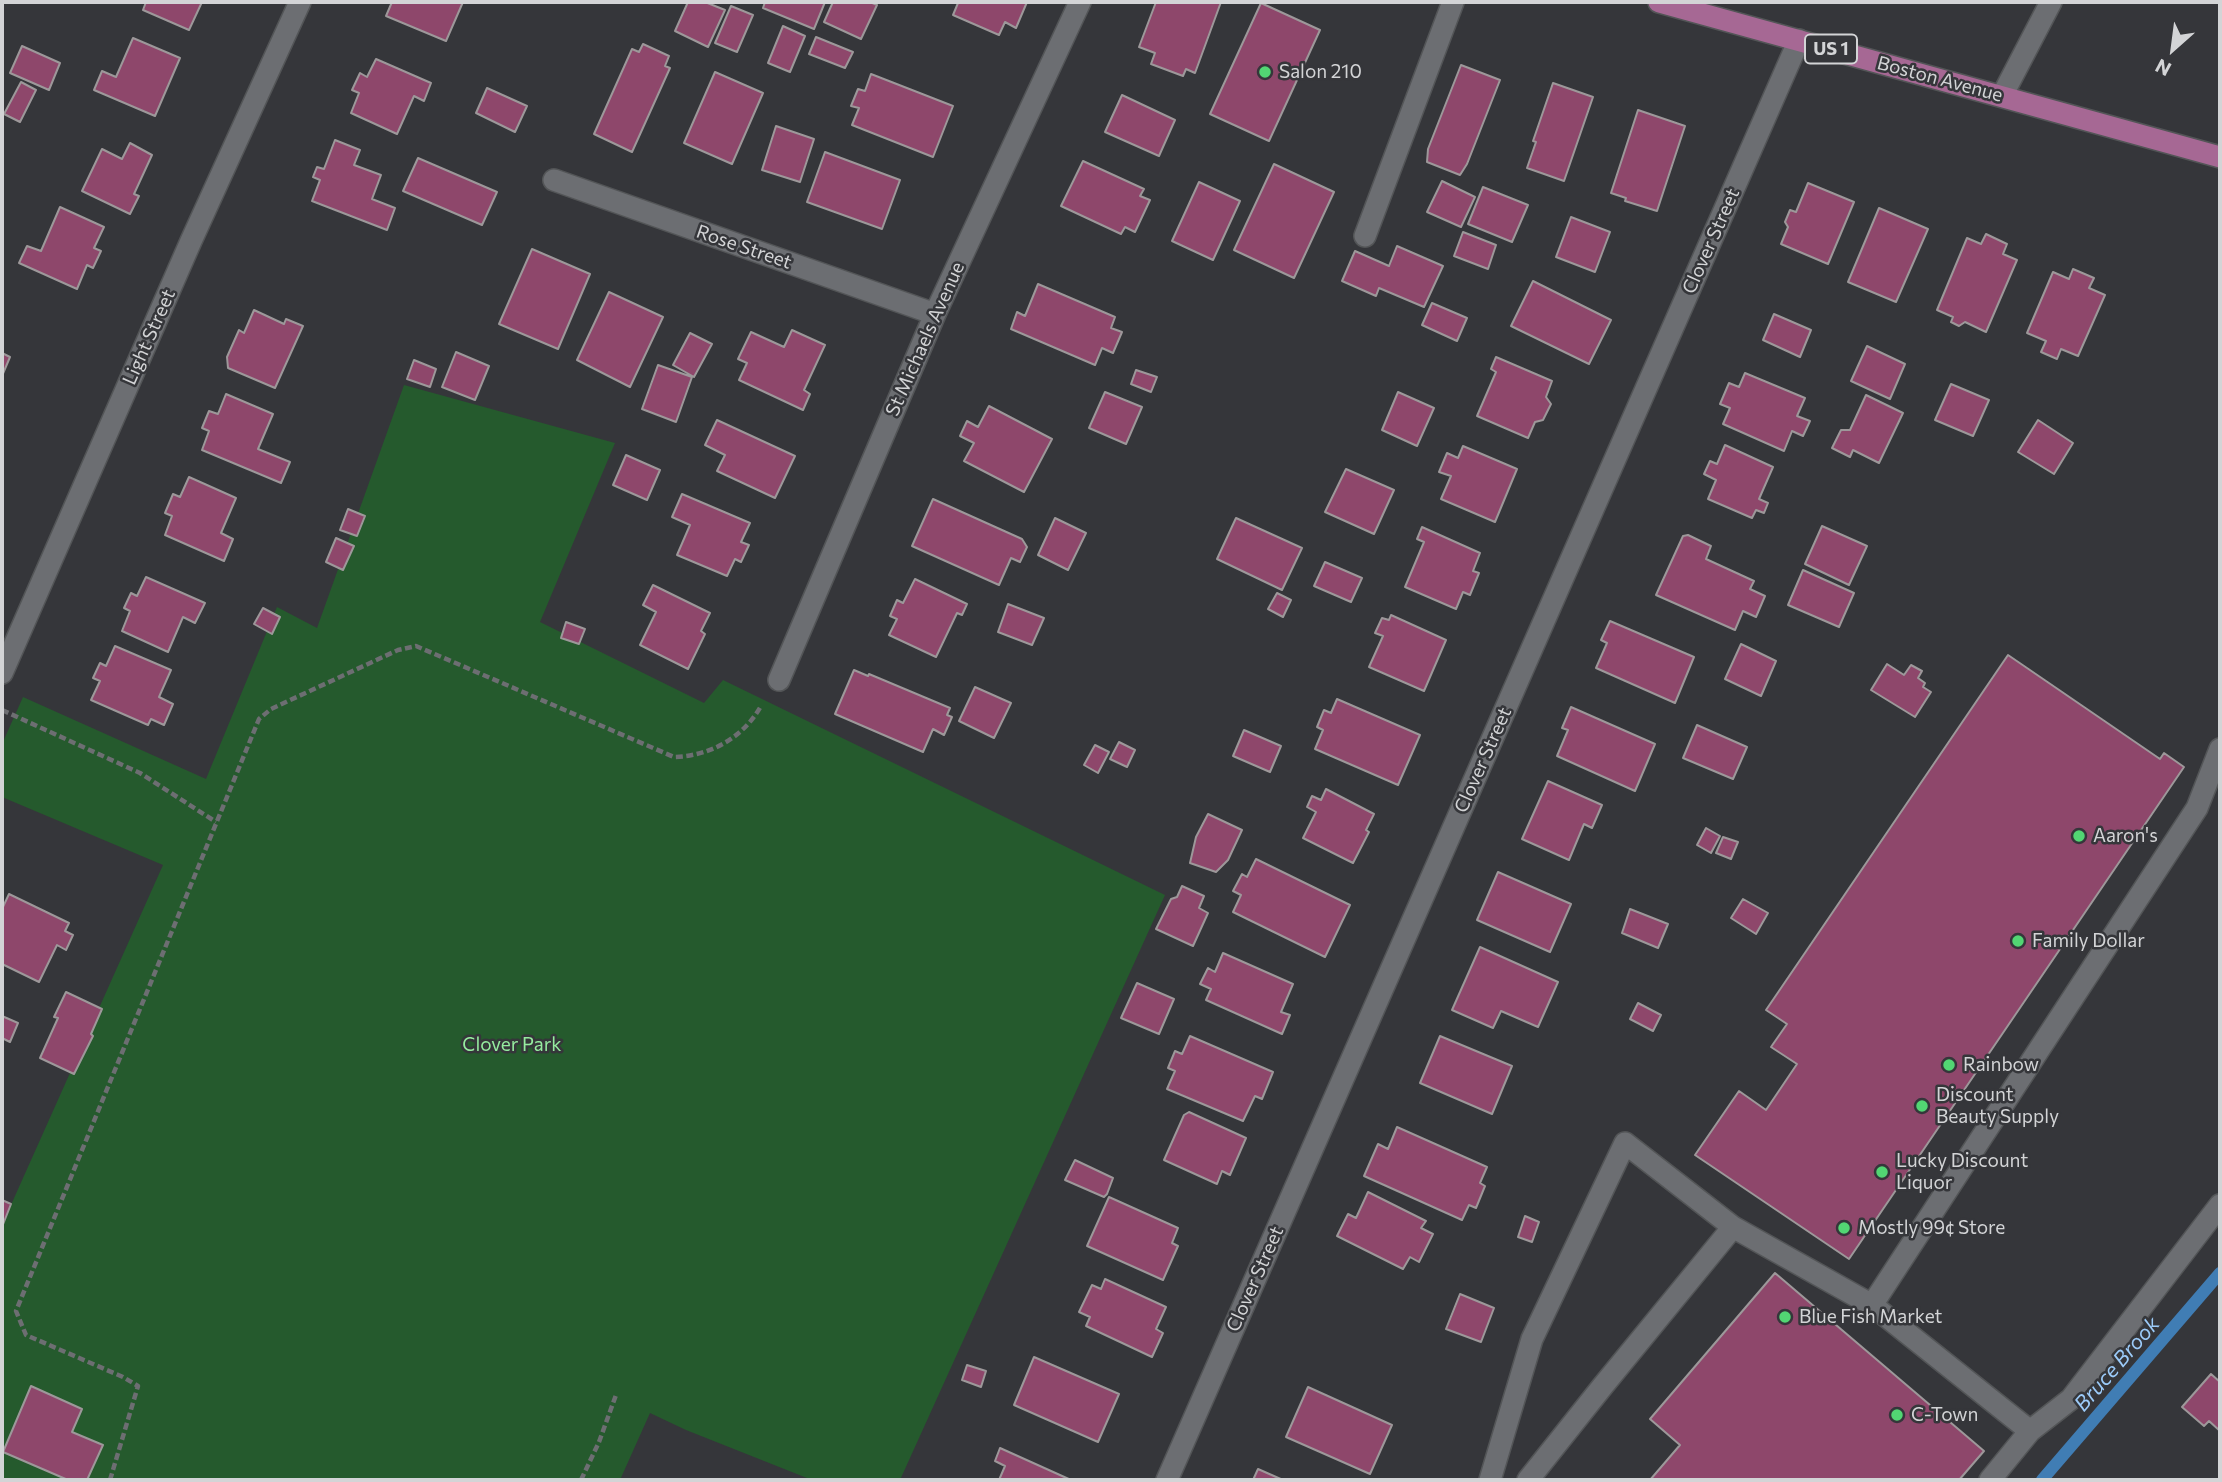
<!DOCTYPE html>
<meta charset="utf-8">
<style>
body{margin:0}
#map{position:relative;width:2222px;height:1482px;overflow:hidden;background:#35363a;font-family:Commissioner,sans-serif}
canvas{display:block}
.frame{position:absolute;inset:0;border:4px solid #d3d4d6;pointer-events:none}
.north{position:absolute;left:2138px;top:14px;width:70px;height:70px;-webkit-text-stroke:5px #35363a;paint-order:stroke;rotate:208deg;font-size:19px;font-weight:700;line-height:28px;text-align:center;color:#d3d4d6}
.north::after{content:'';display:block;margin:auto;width:24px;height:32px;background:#d3d4d6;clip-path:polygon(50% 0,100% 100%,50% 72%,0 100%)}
</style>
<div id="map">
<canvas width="2222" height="1482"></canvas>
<div class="frame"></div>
<div class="north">N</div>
</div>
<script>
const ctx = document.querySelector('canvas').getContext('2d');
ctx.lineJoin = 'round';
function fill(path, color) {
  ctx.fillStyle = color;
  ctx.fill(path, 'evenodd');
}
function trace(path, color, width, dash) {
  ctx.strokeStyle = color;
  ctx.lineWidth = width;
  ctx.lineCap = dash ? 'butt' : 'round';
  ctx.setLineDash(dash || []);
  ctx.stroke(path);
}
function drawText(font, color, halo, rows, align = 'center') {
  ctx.font = font + ' Commissioner,sans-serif';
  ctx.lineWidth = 5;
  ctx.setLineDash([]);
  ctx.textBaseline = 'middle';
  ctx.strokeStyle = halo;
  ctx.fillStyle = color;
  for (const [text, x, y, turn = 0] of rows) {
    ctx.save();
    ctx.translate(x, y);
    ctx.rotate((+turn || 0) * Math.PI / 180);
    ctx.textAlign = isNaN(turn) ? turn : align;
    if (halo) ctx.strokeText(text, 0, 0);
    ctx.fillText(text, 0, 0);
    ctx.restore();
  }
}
fill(new Path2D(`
 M404 385 615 443 540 622 704 703 723 680 1165 895 900 1480H812L686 1430 650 1413 620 1480H2V1225L163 865 2 797V744L23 697 206 779 277 607 317 628Z`), '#255a2d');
trace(new Path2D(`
 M2042 1480 2220 1273`), '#407db4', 12);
const building = new Path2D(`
 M146 2H202L189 30 143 10Z
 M392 2H463L446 41 386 16Z
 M688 2H705L725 10 708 47 675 31Z
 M765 2H825L814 29 763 8Z
 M833 2H870L877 5 861 39 824 22Z
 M956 2H1027L1016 28 1005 22 999 35 953 15 958 3Z
 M1156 2H1221L1195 73 1186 69 1183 76 1151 64 1155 53 1139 47Z
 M1261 3 1320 30 1269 141 1210 114Z
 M731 6 753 15 737 52 715 43Z
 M783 26 805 36 790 72 768 63Z
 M816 37 853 52 845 68 809 54Z
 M133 38 180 58 155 116 94 90 102 71 116 77Z
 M643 44 669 56 665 66 670 68 632 152 594 134 632 49 639 52Z
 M22 46 60 63 49 90 10 73Z
 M376 59 431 83 424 101 414 96 397 134 351 113 359 93 352 90 360 73 367 77Z
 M1461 65 1500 80 1467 164 1460 175 1427 162 1428 149Z
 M715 72 763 93 732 164 684 143Z
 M871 74 953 106 933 157 852 125 859 108 851 106 858 89 865 91Z
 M21 82 36 90 20 122 4 114Z
 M1553 83 1593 97 1564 181 1527 168 1536 142 1533 141Z
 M487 88 527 106 515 132 476 113Z
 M1122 95 1175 120 1159 156 1105 132Z
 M1638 110 1685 126 1657 211 1625 201 1626 198 1611 193Z
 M776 126 814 139 800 182 762 170Z
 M335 140 360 150 354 165 381 175 372 199 395 208 387 230 312 201 320 180 313 177 317 167 324 169Z
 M130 143 152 155 134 194 139 196 130 214 82 191 102 149 122 159Z
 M825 152 900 180 882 229 807 202Z
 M418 158 497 192 482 225 403 191Z
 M1083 161 1144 189 1140 196 1150 200 1135 232 1125 227 1121 234 1061 206Z
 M1274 164 1334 192 1294 278 1234 250Z
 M1442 181 1475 197 1461 227 1427 212Z
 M1199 182 1240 201 1213 260 1172 241Z
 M1808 183 1854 202 1828 264 1781 244 1788 227 1785 222 1790 210 1796 212Z
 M1483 187 1528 205 1512 242 1468 224Z
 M60 207 104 227 94 248 101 251 93 268 87 265 77 289 19 263 27 246 41 251Z
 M1879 208 1928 229 1896 302 1848 282Z
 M1571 217 1610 232 1595 272 1556 257Z
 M1463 232 1496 245 1488 269 1454 256Z
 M1986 234 2007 244 2003 254 2017 260 1986 332 1965 322 1959 326 1951 322 1953 317 1937 310 1967 238 1981 244Z
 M1397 246 1443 266 1424 307 1379 288 1376 296 1342 281 1355 251 1389 266Z
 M532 249 590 274 558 349 499 324Z
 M2073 269 2094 278 2089 288 2105 295 2078 356 2061 349 2057 359 2041 352 2046 341 2027 333 2053 272 2069 279Z
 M1533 281 1611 320 1589 364 1511 326Z
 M1038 284 1115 317 1111 328 1122 332 1113 353 1102 348 1095 365 1011 329 1017 312 1025 316Z
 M609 292 663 317 630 387 577 360Z
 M1432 303 1467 318 1457 341 1422 325Z
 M254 310 284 324 286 319 303 326 275 388 228 368 227 357 239 330 244 333Z
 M1774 314 1811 330 1800 357 1763 340Z
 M792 330 825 345 804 390 810 394 803 410 739 380 747 363 738 359 751 332 784 347Z
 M690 333 712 344 694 377 673 365Z
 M1867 346 1905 364 1890 399 1851 381Z
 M456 352 489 366 475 400 442 387Z
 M2 353 10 357 2 376Z
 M1496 357 1552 381 1546 397 1551 404 1543 420 1535 422 1528 438 1477 416 1496 372 1491 369Z
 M414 360 436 369 430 387 407 379Z
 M658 365 692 377 676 422 642 409Z
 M1136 370 1157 377 1151 392 1131 384Z
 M1745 373 1805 398 1797 416 1810 421 1803 436 1792 431 1784 451 1723 424 1730 408 1720 404 1729 383 1739 387Z
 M1951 384 1989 400 1973 436 1935 420Z
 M1105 392 1142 407 1126 444 1089 428Z
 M1398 392 1434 408 1417 446 1382 430Z
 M226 394 273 414 258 449 290 462 281 483 202 450 209 431 202 428 209 411 218 414Z
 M1866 395 1903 413 1879 463 1853 450 1850 457 1832 448 1841 430H1850Z
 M989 406 1052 439 1024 492 964 461 974 443 960 436 967 421 978 427Z
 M717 420 795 456 775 498 717 471 725 455 705 445Z
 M2038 420 2073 443 2054 474 2018 452Z
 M1725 445 1773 467 1759 499 1768 503 1764 513 1756 510 1752 518 1708 499 1716 480 1704 474 1710 461 1717 464Z
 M1463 446 1517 469 1495 522 1441 499 1451 476 1439 472 1447 453 1458 458Z
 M626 455 660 470 647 500 613 485Z
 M1346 469 1394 490 1374 534 1325 512Z
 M189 477 236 498 221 533 233 539 224 561 165 535 172 516 165 513 173 494 180 497Z
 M682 494 750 523 741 542 749 545 741 562 735 559 727 576 677 555 690 525 672 517Z
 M933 499 1022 539 1027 547 1020 562 1011 558 999 585 912 546Z
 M348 509 365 516 357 536 340 530Z
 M1055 518 1086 533 1068 570 1038 555Z
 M1236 518 1302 548 1282 590 1217 559Z
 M1822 526 1867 546 1849 585 1805 564Z
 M1422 527 1480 553 1473 571 1479 573 1470 595 1463 592 1456 609 1405 587 1424 542 1417 539Z
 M1688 535 1711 546 1706 559 1754 581 1750 589 1765 596 1756 617 1743 611 1735 630 1656 595 1683 536Z
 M336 538 354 546 343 570 326 562Z
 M1325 562 1362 578 1351 602 1314 586Z
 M1803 570 1854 593 1839 627 1788 605Z
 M146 577 205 603 195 623 183 617 168 652 122 631 130 611 124 608 131 593 137 596Z
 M915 579 967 604 962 615 957 613 936 657 889 635 897 619 890 616 897 600 903 603Z
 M653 585 710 613 701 631 705 634 688 669 640 645 656 612 643 605Z
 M1277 593 1291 600 1283 617 1268 609Z
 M1008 604 1044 618 1032 645 998 632Z
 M263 608 280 617 272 634 254 624Z
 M1391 615 1446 640 1424 691 1369 667 1383 636 1375 633 1382 618 1389 620Z
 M1610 621 1694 657 1675 703 1596 668 1607 643 1601 640Z
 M566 622 585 629 579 644 561 638Z
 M1741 644 1776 661 1761 696 1725 679Z
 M115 646 171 670 159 697 173 704 164 725 151 719 148 725 91 700 100 681 93 678 100 663 106 666Z
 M2008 655 2160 759 2164 753 2184 767 1849 1259 1695 1155 1739 1091 1766 1110 1797 1064 1771 1047 1787 1024 1766 1010Z
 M1887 664 1904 675 1911 665 1922 671 1918 678 1925 683 1923 687 1931 692 1915 717 1871 690Z
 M854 670 868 676 869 674 950 708 947 715 952 717 944 735 933 729 923 752 835 714Z
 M975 687 1011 703 994 738 959 721Z
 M1337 699 1420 735 1398 785 1315 749 1323 730 1317 727 1324 710 1331 713Z
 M1571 707 1655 744 1635 791 1557 756 1568 730 1562 728Z
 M1697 725 1747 747 1733 779 1683 758Z
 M1244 730 1281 746 1270 772 1233 756Z
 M1119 742 1135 750 1127 767 1110 759Z
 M1095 745 1109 752 1098 773 1084 765Z
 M1548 781 1602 805 1592 828 1584 824 1569 860 1522 839Z
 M1326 789 1374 814 1366 830 1369 832 1353 863 1303 838 1316 812 1307 807 1312 796 1321 800Z
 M1208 814 1242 830 1228 860 1216 872 1190 863 1196 837Z
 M1706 828 1720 836 1711 853 1697 845Z
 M1723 837 1738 842 1731 859 1716 853Z
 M1256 859 1350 905 1325 957 1233 912 1241 895 1233 891 1242 874 1247 877Z
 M1498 872 1571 904 1550 952 1477 920Z
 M1182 886 1204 896 1199 908 1208 913 1193 946 1156 929 1171 899 1177 897Z
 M9 894 69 923 65 931 73 935 66 950 57 945 39 982 2 964V909Z
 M1743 899 1768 913 1756 934 1731 918Z
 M1630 909 1668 924 1658 948 1622 933Z
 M1480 947 1558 982 1538 1027 1501 1011 1493 1028 1452 1010Z
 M1223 953 1293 984 1281 1012 1290 1015 1282 1034 1206 1000 1211 989 1200 984 1208 968 1215 972Z
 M1137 983 1174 999 1159 1034 1121 1018Z
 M66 992 102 1009 91 1034 93 1036 74 1074 40 1058 58 1018 54 1017Z
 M1638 1003 1661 1015 1653 1031 1630 1019Z
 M2 1016 18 1023 10 1042 2 1038Z
 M1190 1036 1273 1072 1262 1099 1255 1096 1243 1121 1167 1089 1175 1071 1168 1068 1175 1051 1182 1054Z
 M1440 1036 1512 1066 1492 1114 1420 1083Z
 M1189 1112 1246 1138 1230 1175 1222 1171 1217 1184 1164 1160 1184 1115Z
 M1397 1127 1487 1167 1480 1183 1485 1186 1476 1208 1469 1205 1462 1220 1364 1176 1378 1144 1388 1149Z
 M1075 1160 1113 1178 1107 1194 1104 1197 1065 1180Z
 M1368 1192 1426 1221 1421 1228 1433 1234 1419 1262 1410 1257 1403 1269 1337 1236 1348 1214 1356 1218Z
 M1109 1197 1178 1228 1172 1243 1178 1246 1163 1280 1087 1246Z
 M2 1200 11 1204 2 1227Z
 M1525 1216 1539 1222 1532 1242 1518 1237Z
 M1775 1273 1984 1451 1959 1480H1650L1680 1445 1650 1419Z
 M1105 1279 1166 1307 1156 1329 1163 1333 1152 1357 1086 1326 1090 1317 1079 1312 1092 1285 1101 1289Z
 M1460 1294 1494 1308 1481 1342 1446 1329Z
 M1034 1357 1119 1394 1098 1442 1014 1405Z
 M967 1365 986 1371 981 1387 962 1380Z
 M2211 1374 2220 1382V1431L2209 1421 2204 1426 2182 1407Z
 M31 1386 82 1409 72 1432 103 1445 87 1480H68L3 1452Z
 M1308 1387 1392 1425 1370 1474 1286 1437Z
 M1000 1448 1071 1480H999L1005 1466 995 1461Z
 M1258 1469 1283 1480H1253Z`);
fill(building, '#8e476b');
trace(building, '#9d989a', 2);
const minor = new Path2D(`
 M2002 96 2051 2
 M554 180 935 314
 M1365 236 1453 2
 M2 673 191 241 300 2
 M779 680 935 314 1080 2
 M2220 749 2197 808 1872 1305 2030 1431 2071 1399 2220 1205
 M1167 1480 1799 40
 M1490 1480 1532 1339 1625 1143 1733 1227 1872 1305
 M1528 1480 1602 1387 1733 1227
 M1990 1480 2030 1431`);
const major = new Path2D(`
 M1659 2 2220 157`);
trace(minor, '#535557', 24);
trace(major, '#535557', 24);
trace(new Path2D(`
 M2 710 140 773 216 822
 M110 1480 138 1386 123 1377 26 1335 16 1311 259 719 271 709 398 650 416 646 674 757C710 756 743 738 761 706
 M581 1480 599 1442 616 1395`), '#6d6e72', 4.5, [7, 3.5]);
trace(minor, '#6c6e72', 21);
trace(major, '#a66894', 21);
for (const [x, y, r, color] of [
 [1265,72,7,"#52d673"],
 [2079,836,7,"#52d673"],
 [2018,941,7,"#52d673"],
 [1949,1065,7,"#52d673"],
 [1922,1106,7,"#52d673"],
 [1882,1172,7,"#52d673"],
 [1844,1228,7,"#52d673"],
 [1785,1317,7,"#52d673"],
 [1897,1415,7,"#52d673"]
]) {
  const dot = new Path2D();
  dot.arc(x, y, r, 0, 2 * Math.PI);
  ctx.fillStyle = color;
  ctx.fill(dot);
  trace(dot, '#35363a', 2.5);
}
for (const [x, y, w] of [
 [1831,49,52]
]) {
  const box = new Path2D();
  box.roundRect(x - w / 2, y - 14.5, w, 29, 5);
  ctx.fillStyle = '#35363a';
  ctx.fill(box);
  trace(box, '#d3d4d6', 2);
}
drawText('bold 18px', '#d3d4d6', null, [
 ["US 1",1831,49]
]);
drawText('19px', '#d3d4d6', '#35363a', [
 ["Salon 210",1279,72],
 ["Aaron's",2093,836],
 ["Family Dollar",2032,941],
 ["Rainbow",1963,1065],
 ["Discount",1936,1095],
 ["Beauty Supply",1936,1117],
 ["Lucky Discount",1896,1161],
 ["Liquor",1896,1183],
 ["Mostly 99¢ Store",1858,1228],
 ["Blue Fish Market",1799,1317],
 ["C-Town",1911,1415]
], 'left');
drawText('19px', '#d3d4d6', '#35363a', [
 ["Boston Avenue",1940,79,15],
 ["Clover Street",1711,241,-66],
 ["Rose Street",744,247,19],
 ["Light Street",149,337,-66],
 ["St Michaels Avenue",925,339,-66],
 ["Clover Street",1483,760,-66],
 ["Clover Street",1255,1279,-66]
]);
drawText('19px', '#95ec9f', '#35363a', [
 ["Clover Park",512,1045]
]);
drawText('italic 21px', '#9ccbf9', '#35363a', [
 ["Bruce Brook",2117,1364,-49]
]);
</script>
